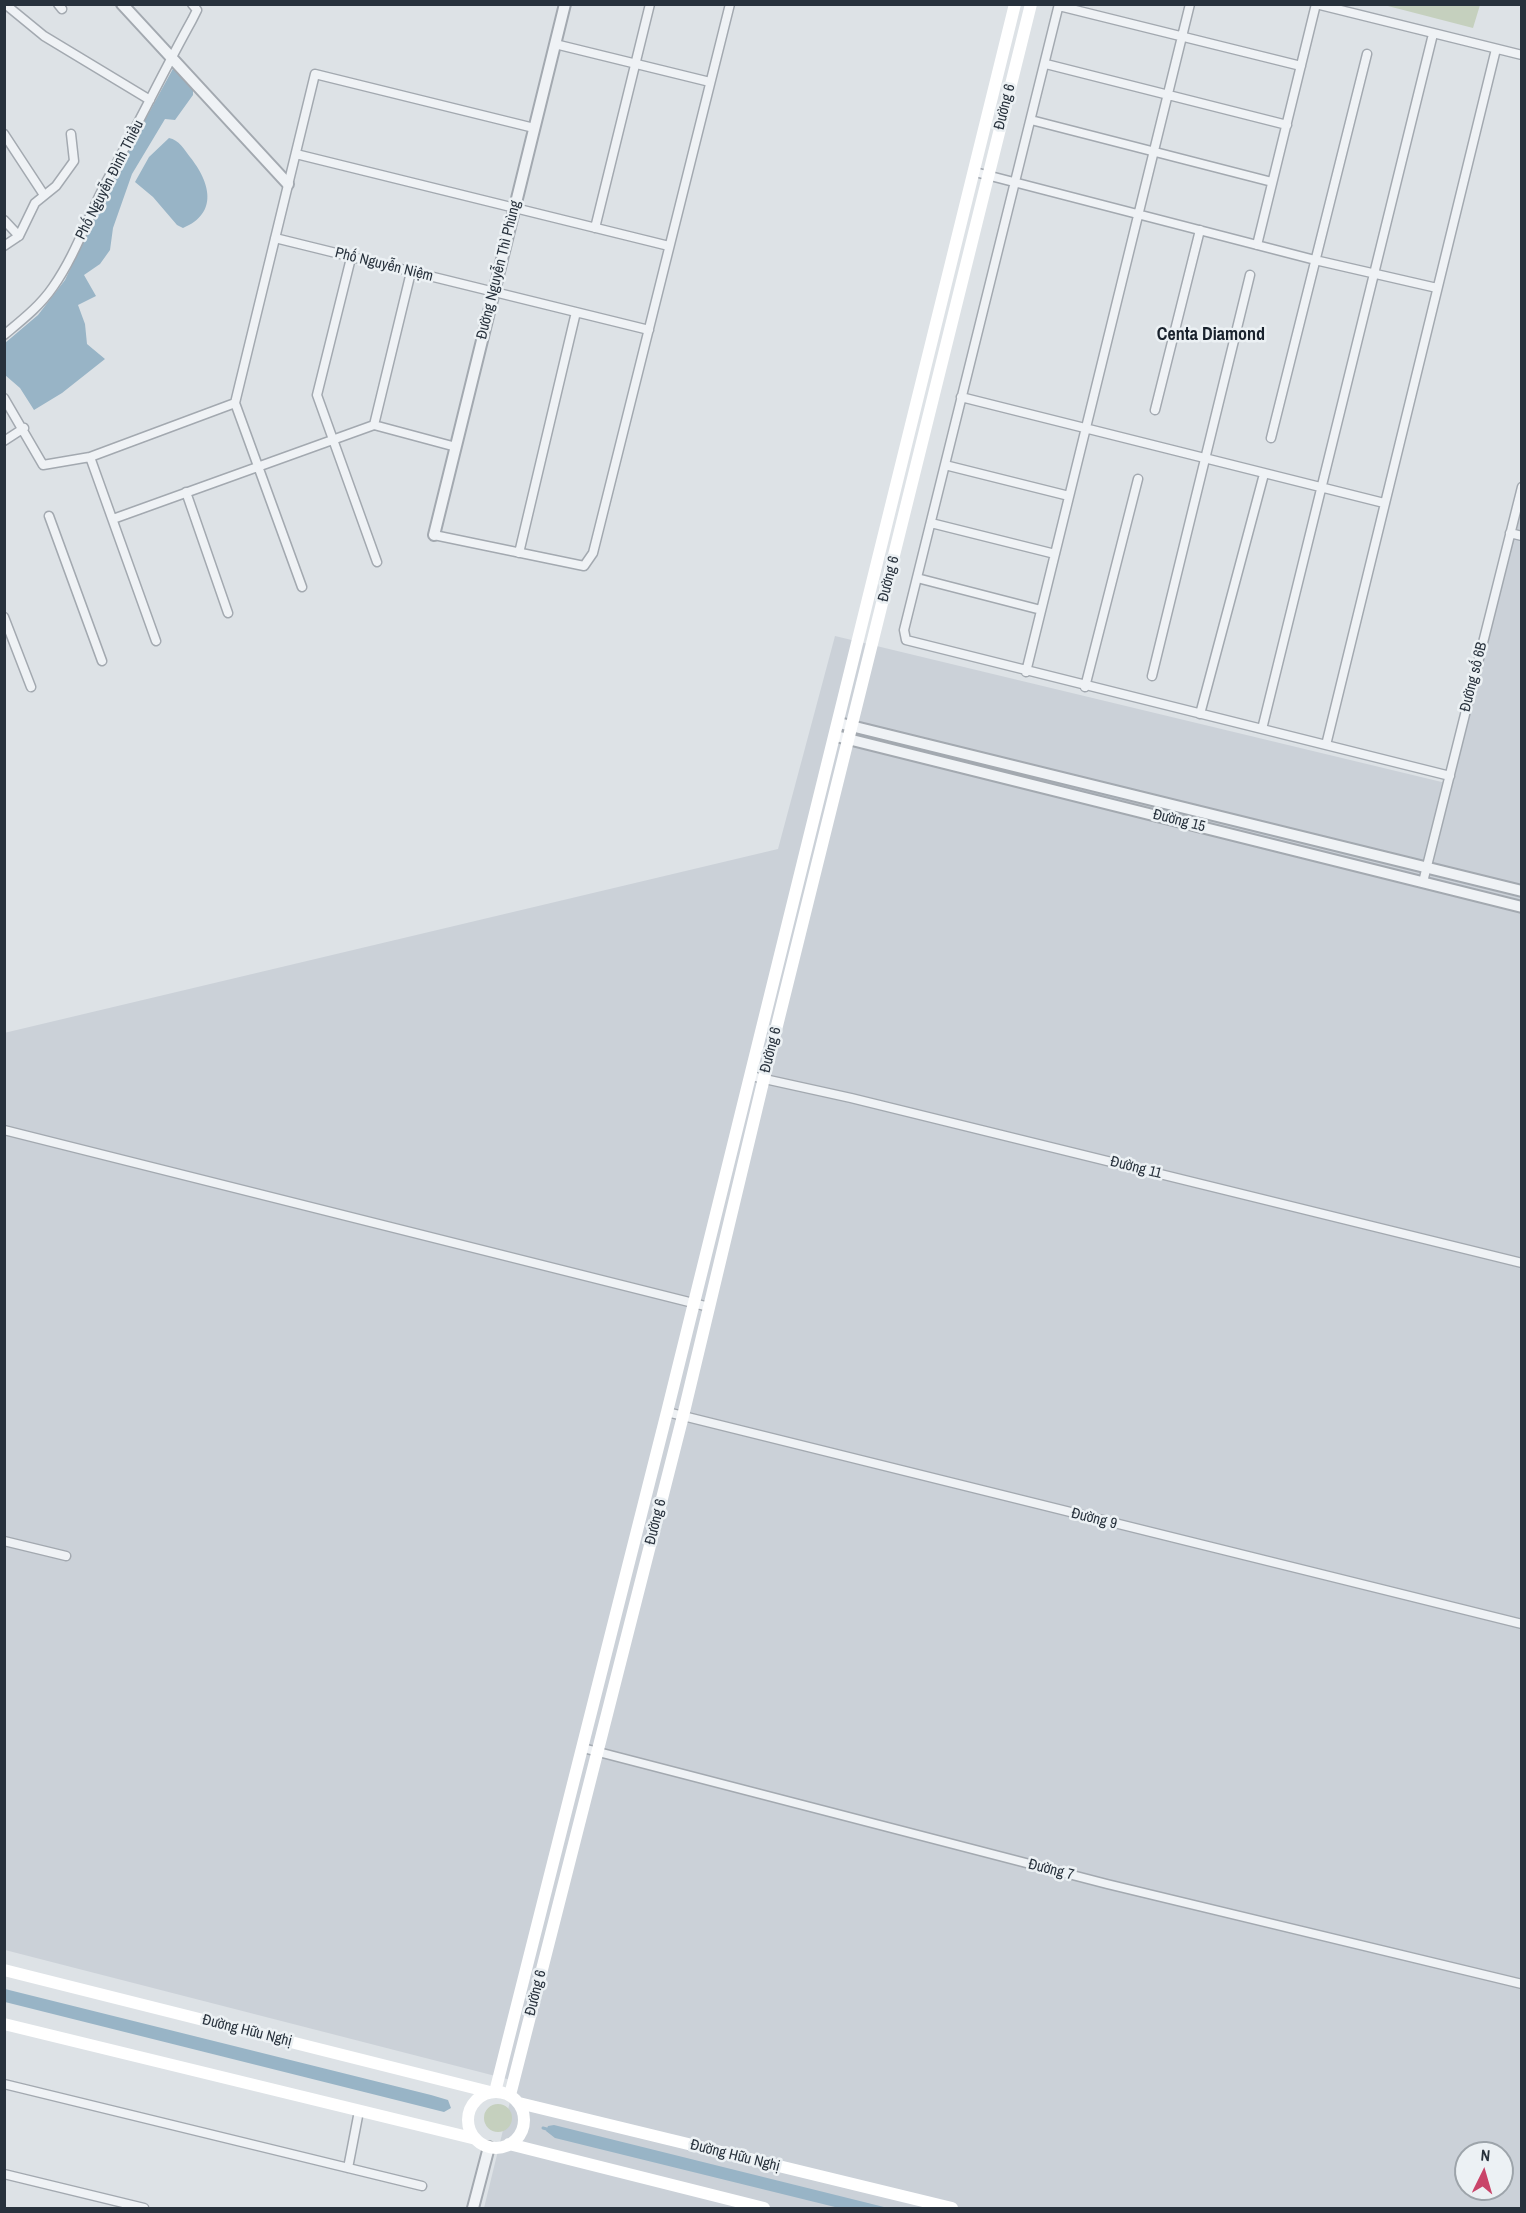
<!DOCTYPE html>
<meta charset="utf-8">
<style>
body{margin:0}
#map{position:relative;width:1526px;height:2213px;overflow:hidden;background:#dde2e6;font-family:"Archivo Narrow",sans-serif}
canvas{display:block}
.frame{position:absolute;inset:0;border:6px solid #27313c;pointer-events:none}
.north{position:absolute;left:1454px;top:2141px;width:60px;height:60px;box-sizing:border-box;background:#ecf1f4;border:2px solid #9da4aa;border-radius:50%;rotate:5deg;font-size:16px;font-weight:700;line-height:24px;text-align:center;color:#27313c}
.north::after{content:'';display:block;margin:auto;width:21px;height:27px;background:#c94469;clip-path:polygon(50% 0,100% 100%,50% 72%,0 100%)}
</style>
<div id="map">
<canvas width="1526" height="2213"></canvas>
<div class="frame"></div>
<div class="north">N</div>
</div>
<script>
const ctx = document.querySelector('canvas').getContext('2d');
ctx.lineJoin = 'round';
function fill(path, color) {
  ctx.fillStyle = color;
  ctx.fill(path, 'evenodd');
}
function trace(path, color, width, dash) {
  ctx.strokeStyle = color;
  ctx.lineWidth = width;
  ctx.lineCap = dash ? 'butt' : 'round';
  ctx.setLineDash(dash || []);
  ctx.stroke(path);
}
function drawText(font, color, halo, rows, align = 'center') {
  ctx.font = font + ' "Archivo Narrow",sans-serif';
  ctx.lineWidth = 5;
  ctx.setLineDash([]);
  ctx.textBaseline = 'middle';
  ctx.strokeStyle = halo;
  ctx.fillStyle = color;
  for (const [text, x, y, turn = 0] of rows) {
    ctx.save();
    ctx.translate(x, y);
    ctx.rotate((+turn || 0) * Math.PI / 180);
    ctx.textAlign = isNaN(turn) ? turn : align;
    if (halo) ctx.strokeText(text, 0, 0);
    ctx.fillText(text, 0, 0);
    ctx.restore();
  }
}
fill(new Path2D(`
 M1521 496V2208H484L515 2081 5 1950 4 1033 778 849 835 636 1450 784ZM1466 2153H1502V2189H1466Z`), '#cbd1d8');
fill(new Path2D(`
 M1384 5H1480L1473 28Z
 M484 2118a14 14 0 1 1 28 0a14 14 0 1 1-28 0Z`), '#c5d0be');
fill(new Path2D(`
 M175 65 193 87V95L175 120 165 119 132 174 113 228 110 250 100 264 84 275 96 296 78 305 85 324 87 344 105 359 62 393 34 410 20 388 5 375V343L38 315 65 280 116 173Z
 M169 138C179 140 184 149 190 157 210 182 219 213 183 228L177 225 153 197 135 182 149 157Z
 M5 1989 431 2095 448 2100 451 2108 444 2112 5 2002Z
 M554 2125 562 2127 888 2208H839L555 2138 546 2131 548 2126Z`), '#98b4c6');
trace(new Path2D(`
 M543 2128 550 2130`), '#98b4c6', 3);
const minor = new Path2D(`
 M5 4 44 36 150 100
 M58 4 62 9
 M1059 4 904 630 906 640 1450 776
 M1316 4 1522 55
 M1059 6 1301 66
 M555 44 710 82
 M1046 64 1287 125
 M1031 120 1272 182
 M4 134 44 195
 M296 154 669 246
 M975 172 1315 260 1437 288
 M4 220 19 236
 M595 228 650 4
 M275 238 649 330
 M1257 245 1316 4
 M4 246 19 236 35 203 56 186 74 161 71 134
 M351 258 317 395 377 562
 M4 335C22 320 40 306 53 287 77 253 89 213 109 177 138 125 163 72 192 20L197 10 192 4
 M961 397 1384 503
 M4 398 43 465 90 457 235 403
 M1155 410 1200 230
 M374 425 411 272
 M1271 438 1367 54
 M4 441 24 428
 M90 457 156 641
 M945 465 1069 496
 M186 492 228 613
 M49 516 102 661
 M113 519 374 425 456 447
 M931 523 1055 554
 M1510 533 1522 536
 M434 535 584 566 593 553 730 4
 M519 553 576 312
 M917 578 1041 610
 M302 587 235 403 315 74 534 128
 M4 617 31 687
 M1026 672 1190 4
 M1152 676 1250 275
 M1085 687 1138 479
 M1200 714 1264 474
 M1262 729 1433 34
 M1326 745 1496 49
 M1423 882 1522 487
 M751 1076 851 1098 1522 1263
 M4 1130 709 1307
 M667 1412 1522 1624
 M4 1541 66 1556
 M583 1748 1107 1884 1522 1984
 M4 2084 422 2186
 M348 2168 359 2111
 M4 2174 144 2208`);
const tertiary = new Path2D(`
 M122 4 288 184
 M434 535 565 4
 M843 724 1522 891
 M836 736 1522 907
 M473 2208 489 2147`);
trace(minor, '#a3a9b0', 11);
trace(tertiary, '#a3a9b0', 14);
trace(minor, '#eff2f5', 8);
trace(tertiary, '#eff2f5', 10);
trace(new Path2D(`
 M4 1970 490 2092
 M4 2024 476 2139
 M468 2120a28 28 0 1 1 56 0a28 28 0 1 1-56 0Z
 M495 2092 667 1412 1015 4
 M510 2095 683 1416 764 1078 1031 4
 M519 2103 952 2208
 M509 2144 764 2208`), '#fff', 12);
drawText('15px', '#27313c', '#ecf1f4', [
 ["Đường 6",1005,107,-76],
 ["Phố Nguyễn Đình Thiều",110,180,-63],
 ["Phố Nguyễn Niệm",384,265,14],
 ["Đường Nguyễn Thì Phùng",499,270,-76],
 ["Đường 6",889,579,-76],
 ["Đường số 6B",1474,677,-76],
 ["Đường 15",1179,821,14],
 ["Đường 6",771,1050,-76],
 ["Đường 11",1136,1168,14],
 ["Đường 9",1094,1519,14],
 ["Đường 6",656,1522,-76],
 ["Đường 7",1051,1870,14],
 ["Đường 6",536,1993,-76],
 ["Đường Hữu Nghị",247,2031,14],
 ["Đường Hữu Nghị",735,2156,14]
]);
drawText('bold 18px', '#19222d', '#ecf1f4', [
 ["Centa Diamond",1211,335]
]);
</script>
